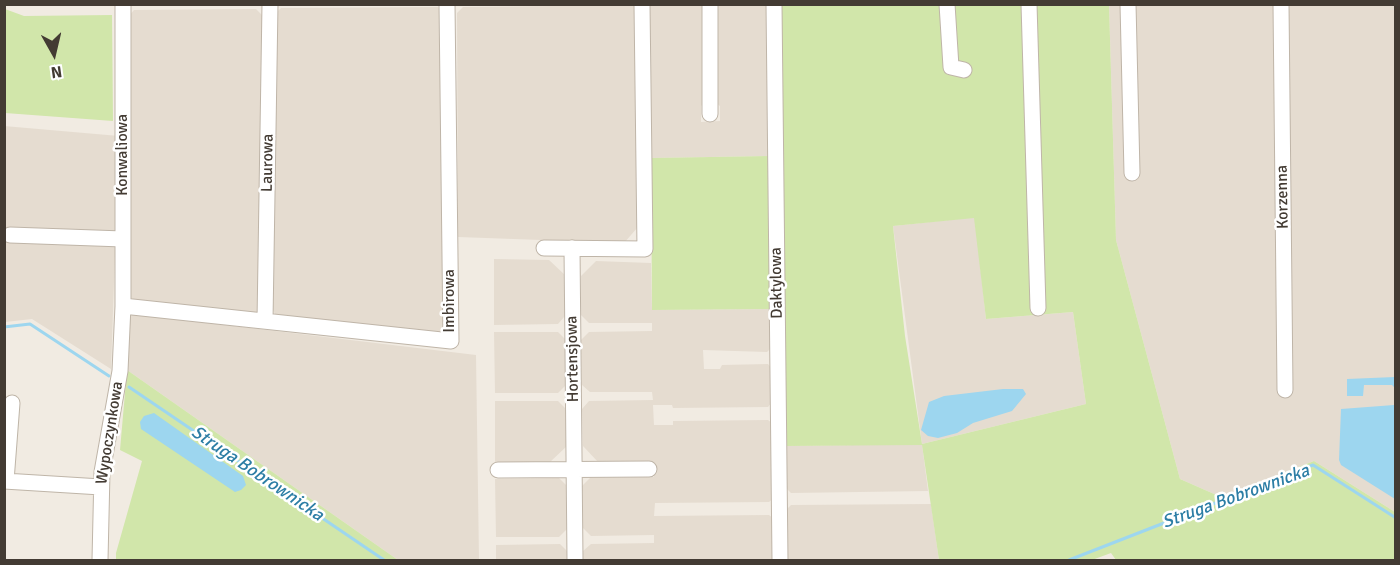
<!DOCTYPE html>
<style>
body{margin:0}
#map{position:relative;width:1400px;height:565px;overflow:hidden;background:#f1ebe2;font-family:Signika,sans-serif}
canvas{display:block}
.frame{position:absolute;inset:0;border:6px solid #433b33;pointer-events:none}
.north{position:absolute;left:24px;top:24px;width:60px;height:60px;-webkit-text-stroke:4px #fff;paint-order:stroke;rotate:172deg;font-size:16px;font-weight:700;line-height:24px;text-align:center;color:#433b33}
.north::after{content:'';display:block;margin:auto;width:21px;height:27px;background:#433b33;clip-path:polygon(50% 0,100% 100%,50% 72%,0 100%)}
</style>
<div id="map">
<canvas width="1400" height="565"></canvas>
<div class="frame"></div>
<div class="north">N</div>
</div>
<script>
const ctx = document.querySelector('canvas').getContext('2d');
ctx.lineJoin = 'round';
function fill(path, color) {
  ctx.fillStyle = color;
  ctx.fill(path, 'evenodd');
}
function trace(path, color, width, dash) {
  ctx.strokeStyle = color;
  ctx.lineWidth = width;
  ctx.lineCap = dash ? 'butt' : 'round';
  ctx.setLineDash(dash || []);
  ctx.stroke(path);
}
function drawText(font, color, halo, rows, align = 'center') {
  ctx.font = font + ' Signika,sans-serif';
  ctx.lineWidth = 5;
  ctx.setLineDash([]);
  ctx.textBaseline = 'middle';
  ctx.strokeStyle = halo;
  ctx.fillStyle = color;
  for (const [text, x, y, turn = 0] of rows) {
    ctx.save();
    ctx.translate(x, y);
    ctx.rotate((+turn || 0) * Math.PI / 180);
    ctx.textAlign = isNaN(turn) ? turn : align;
    if (halo) ctx.strokeText(text, 0, 0);
    ctx.fillText(text, 0, 0);
    ctx.restore();
  }
}
fill(new Path2D(`
 M701 4 703 7 704 103 701 106V122L720 121V106L716 103 715 7 718 4 769 5 770 156 651 158 650 5Z
 M637 5 638 227 624 243 458 237 457 13 463 7Z
 M1109 5H1395V512L1314 461 1221 497 1180 479 1116 240Z
 M438 7 444 13 446 326 438 333 276 316 273 310 275 14 281 8Z
 M256 9 262 15 260 309 256 315 133 302 127 296 129 16 134 10Z
 M4 126 119 136 111 369 32 319 5 322Z
 M975 217 986 319 1073 312 1086 404 922 444 928 491 791 493 786 488V446L922 444 893 226Z
 M494 259 549 260 565 275V316L558 324 494 325Z
 M596 261 651 263 652 310 771 309 772 347 767 352 703 350 704 369H720L722 365 768 364 772 369V402L768 407 673 408 672 405H653L654 425H673V421L768 420 773 424 774 498 769 502 655 503 654 516 769 515 774 519V560H583V551L591 544 654 543V535L591 536 583 528 582 486 590 478 654 477 653 462H598L583 446 582 409 589 401 653 400 652 392H590L582 385 581 340 589 332 652 331V323H589L581 315V276Z
 M133 314 476 355 479 560H398L127 370V318Z
 M494 332H558L566 340V385L558 393H495Z
 M495 401H558L566 409 567 446 549 463H495Z
 M559 478 567 486V529L559 537H496L495 479Z
 M931 504 939 560H786V510L791 505Z
 M560 544 568 552V560H496V545Z`), '#e5dcd0');
fill(new Path2D(`
 M781 5H1109L1116 240 1180 479 1221 497 1314 461 1395 512V560H1116L1111 553 1092 560H939L922 445 786 446ZM974 218 986 319 1073 312 1086 404 922 444 905 336 893 226Z
 M5 9 24 16 112 15 113 121 5 113Z
 M770 156 771 309 652 310 651 158Z
 M127 370 398 560H116V553L142 461 120 450Z`), '#d1e6aa');
fill(new Path2D(`
 M1395 377V388L1392 385H1364L1363 396H1347V379Z
 M1003 389H1023L1026 394 1012 411 973 423 957 433 938 438 928 436 921 430 929 402 944 396Z
 M1395 394V499L1341 465 1339 460 1341 409 1394 405Z
 M154 413 243 476 246 485 241 490 235 492 141 429 140 422 144 416Z`), '#9dd6ef');
trace(new Path2D(`
 M4 327 30 324 109 376
 M129 387 384 560
 M1069 560 1313 465 1396 518`), '#9dd6ef', 3);
const minor = new Path2D(`
 M710 4V114
 M774 4 780 560
 M947 4 951 67 964 70
 M1029 4 1038 308
 M1128 4 1132 173
 M1281 4 1285 390
 M10 235 123 239
 M544 248 645 249 642 4
 M572 248 575 560
 M123 306 451 341 447 4
 M265 321 270 4
 M498 470 649 469
 M4 481 101 487
 M6 481 12 403
 M100 560 102 472 120 371 123 306V4`);
trace(minor, '#bfb5a8', 17);
trace(minor, '#fff', 15);
drawText('16px', '#433b33', '#fff', [
 ["Konwaliowa",123,155,-90],
 ["Laurowa",268,163,-89],
 ["Korzenna",1283,197,-91],
 ["Daktylowa",777,283,-91],
 ["Imbirowa",450,301,-90],
 ["Hortensjowa",573,359,-91],
 ["Wypoczynkowa",110,433,-81]
]);
drawText('italic 18px', '#2d7ea5', '#fff', [
 ["Struga Bobrownicka",257,474,34],
 ["Struga Bobrownicka",1236,497,-20]
]);
</script>
